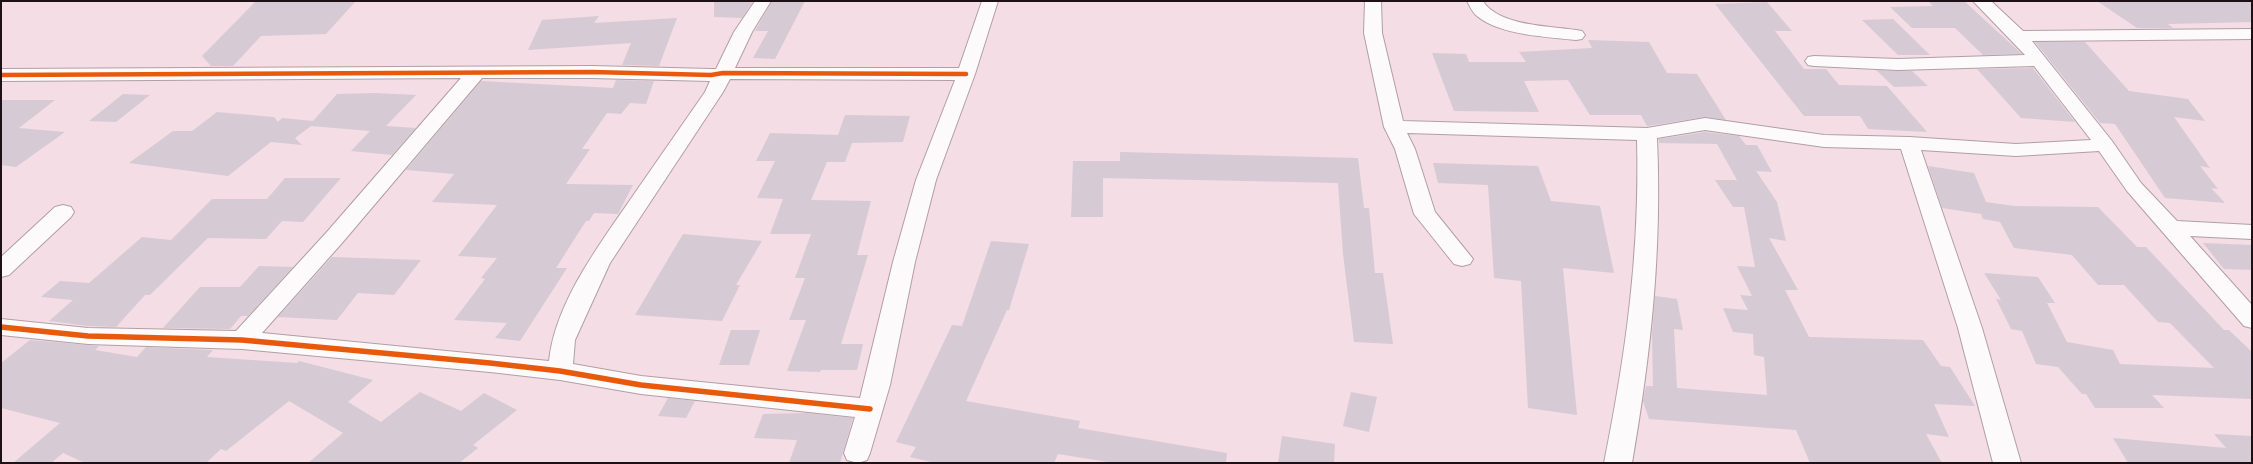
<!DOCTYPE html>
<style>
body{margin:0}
#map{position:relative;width:2253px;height:464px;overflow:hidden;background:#f4dde4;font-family:"Fira Sans Condensed",sans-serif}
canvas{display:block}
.frame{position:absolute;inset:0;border:2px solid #1e1015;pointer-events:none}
</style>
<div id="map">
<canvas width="2253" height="464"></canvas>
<div class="frame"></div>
</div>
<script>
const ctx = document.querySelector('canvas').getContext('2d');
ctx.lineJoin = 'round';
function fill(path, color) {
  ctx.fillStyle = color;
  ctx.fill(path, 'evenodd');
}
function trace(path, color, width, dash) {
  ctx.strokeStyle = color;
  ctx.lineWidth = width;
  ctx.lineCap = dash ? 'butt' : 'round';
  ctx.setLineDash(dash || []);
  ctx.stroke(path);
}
fill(new Path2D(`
 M256 1H356L326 34 261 36 233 66H211L202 56Z
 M714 1H753L742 18 714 17Z
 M772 1H805L775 59 753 58 768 31H755Z
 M1928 1H1964L2022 54 1983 55 1955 28H1912L1890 7 1933 6Z
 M2097 1H2252V22L2168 24 2173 28H2137Z
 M1767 2 1792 31H1775L1804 69H1826L1839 85 1887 86 1927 132 1868 129 1860 116H1804L1715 4Z
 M599 16 594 23 677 18 659 66 622 65 631 43 528 50 542 20Z
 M1893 19 1930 55H1898L1862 20Z
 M1588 40 1649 42 1667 73 1697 74 1726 120 1705 117 1647 126 1641 115H1590L1568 80 1524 81 1539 112 1454 111 1432 53 1466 54 1469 62H1526L1519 52 1592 48Z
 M2035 42H2085L2129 91 2188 99 2205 121 2174 117 2210 168 2200 166 2218 189 2211 188 2225 203 2165 198 2115 124 2100 123Z
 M2033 68 2075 122 2021 118 1977 69Z
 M1876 70 1912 71 1928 86 1894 87Z
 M616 80 654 81 646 104 630 103 621 114 607 113 582 149H590L566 184 633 185 618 214 594 213 589 221H586L556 268H567L520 341 495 338 507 323 454 320 485 279 481 278 497 258 458 256 497 205 432 202 454 174 406 170 481 81 613 88Z
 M375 93 416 95 386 126 416 128 392 155 351 151 370 131 311 126 295 138 302 145 271 142 228 176 129 163 173 131H192L217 112 274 117 278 122 282 118 313 121 337 94Z
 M123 94 150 95 116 122 89 121Z
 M1 100H55L19 128 65 132 16 167 1 165Z
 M845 115 910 116 903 142 852 143 845 162H827L811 200 871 201 857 255H868L841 344H863L857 370H821L820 372 787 371 806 320H789L805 278H795L811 234H770L783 199 757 198 775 161H756L770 133 838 135Z
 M1705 132 1739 136 1746 145H1757L1772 172 1756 171 1777 202 1786 241 1769 238 1798 290H1785L1809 337 1923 340 1941 366 1950 367 1975 406 1934 404 1949 437 1926 434 1942 463H1810L1796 430 1649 419 1643 401 1646 386H1653L1652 333 1655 296 1677 299 1683 330 1674 329 1677 388 1767 395 1764 357 1754 355 1753 334 1733 332 1723 308 1748 310 1740 295 1752 296 1737 266 1755 267 1744 207H1733L1715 180H1737L1717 144 1659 143V139Z
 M1120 152 1358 158 1364 208H1369L1375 273H1383L1393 344 1354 342 1343 254 1338 183 1103 178V217H1071L1073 161H1120Z
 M1433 163 1538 166 1551 201 1600 206 1614 273 1563 268 1577 415 1528 408 1521 281 1494 278 1488 185 1438 183Z
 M1928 166 1974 173 1986 202 2014 206 2098 207 2137 247H2146L2224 330H2229L2252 352V399L2152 395 2164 408H2095L2086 394H2082L2058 367 2036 364 2022 331 2011 329 1996 299 2001 300 1984 273 2038 277 2055 303H2047L2067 342 2113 350 2120 364 2214 368 2170 323 2158 322 2124 285H2098L2072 255 2014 248 2000 222 1983 219 1981 214 1942 208Z
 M285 178H341L303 222 282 221 266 239 208 238 150 295H145L116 327 88 326 49 321 73 300 41 297 60 281 89 283 142 237 171 240 212 199H267Z
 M683 234 762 241 736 285H740L722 321 635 315Z
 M991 241 1029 244 1009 310H1007L966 401 1080 421 1078 428 1227 453 1226 463H1114L1058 454 1054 463H935L910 457 916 447 896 442 952 325 962 326Z
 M2203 243 2252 245V270L2224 269Z
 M332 257 421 260 394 295 358 293 337 320 278 317Z
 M259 266 293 267 248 316H241L230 329 163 328 200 287H240Z
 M731 330H760L749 365H719Z
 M30 340 99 346 95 350 137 357 146 347 213 350 207 357 297 363 299 361 373 380 348 402 381 422 420 392 461 411 484 393 517 410 473 445 478 448 459 463H308L343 433 289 401 226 451 221 449 206 463H85L63 453 51 463H13L60 423 1 408V363Z
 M1351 392 1377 397 1369 432 1343 426Z
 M668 398 695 401 686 418 658 416Z
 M807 413 853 418 840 463H789L797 440 754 438 763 414Z
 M2214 434 2252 436V463H2128L2113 438 2226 448Z
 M1282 436 1335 444 1334 463H1278Z`), '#d6cad4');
const minor = new Path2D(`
 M755 1H771L752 32 735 68H959L982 1H998L975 74 936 180 915 262 890 385 870 453 867 460 858 463 847 460 844 453 855 417 641 394 560 380 490 372 242 349 88 344 1 335V319L88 328 236 331 326 233 461 78 1 81V69L592 66 711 69H716L734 32ZM482 78H592L710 81 705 92C680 128 655 164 630 200 598 247 555 303 549 361L262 333 342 243ZM730 79 955 80 916 180 893 262 860 398 641 376 573 364 575 340 610 263 723 92Z
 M1365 1H1381L1382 33 1403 121 1647 128 1705 118 1824 135 1909 137 2016 144 2091 140 2034 66 1898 70 1814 66 1808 65 1805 61 1808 57 1814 56 1898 59 2025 55 1973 1H1991L2023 31 2252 29V39L2032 41 2112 141 2141 183 2177 221 2252 225V239L2190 236 2252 305V328L2244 326 2127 191 2099 151 2016 156 1921 150 1982 328 2021 463H1993L1958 328 1901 149 1824 147 1705 130 1657 138C1662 250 1651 353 1632 463H1604C1626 354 1640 252 1637 140L1407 133 1415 149 1435 212 1473 259 1470 264 1462 266 1454 264 1414 214 1395 149 1384 127 1364 33Z
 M1467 1H1483C1498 26 1550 26 1576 30L1582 31 1585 35 1582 39 1576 40C1548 37 1499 35 1477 16 1472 12 1470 6 1467 1Z
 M63 205 71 207 74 212 71 217 9 275 1 277V257L55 207Z`);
trace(minor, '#b19fa5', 2);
fill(minor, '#fdfafb');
trace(new Path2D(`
 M1 75 592 72 711 75 723 73 966 74`), '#e8590c', 4.5);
trace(new Path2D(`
 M1 327 88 336 242 340 490 363 560 371 641 385 870 409`), '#e8590c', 5.5);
</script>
